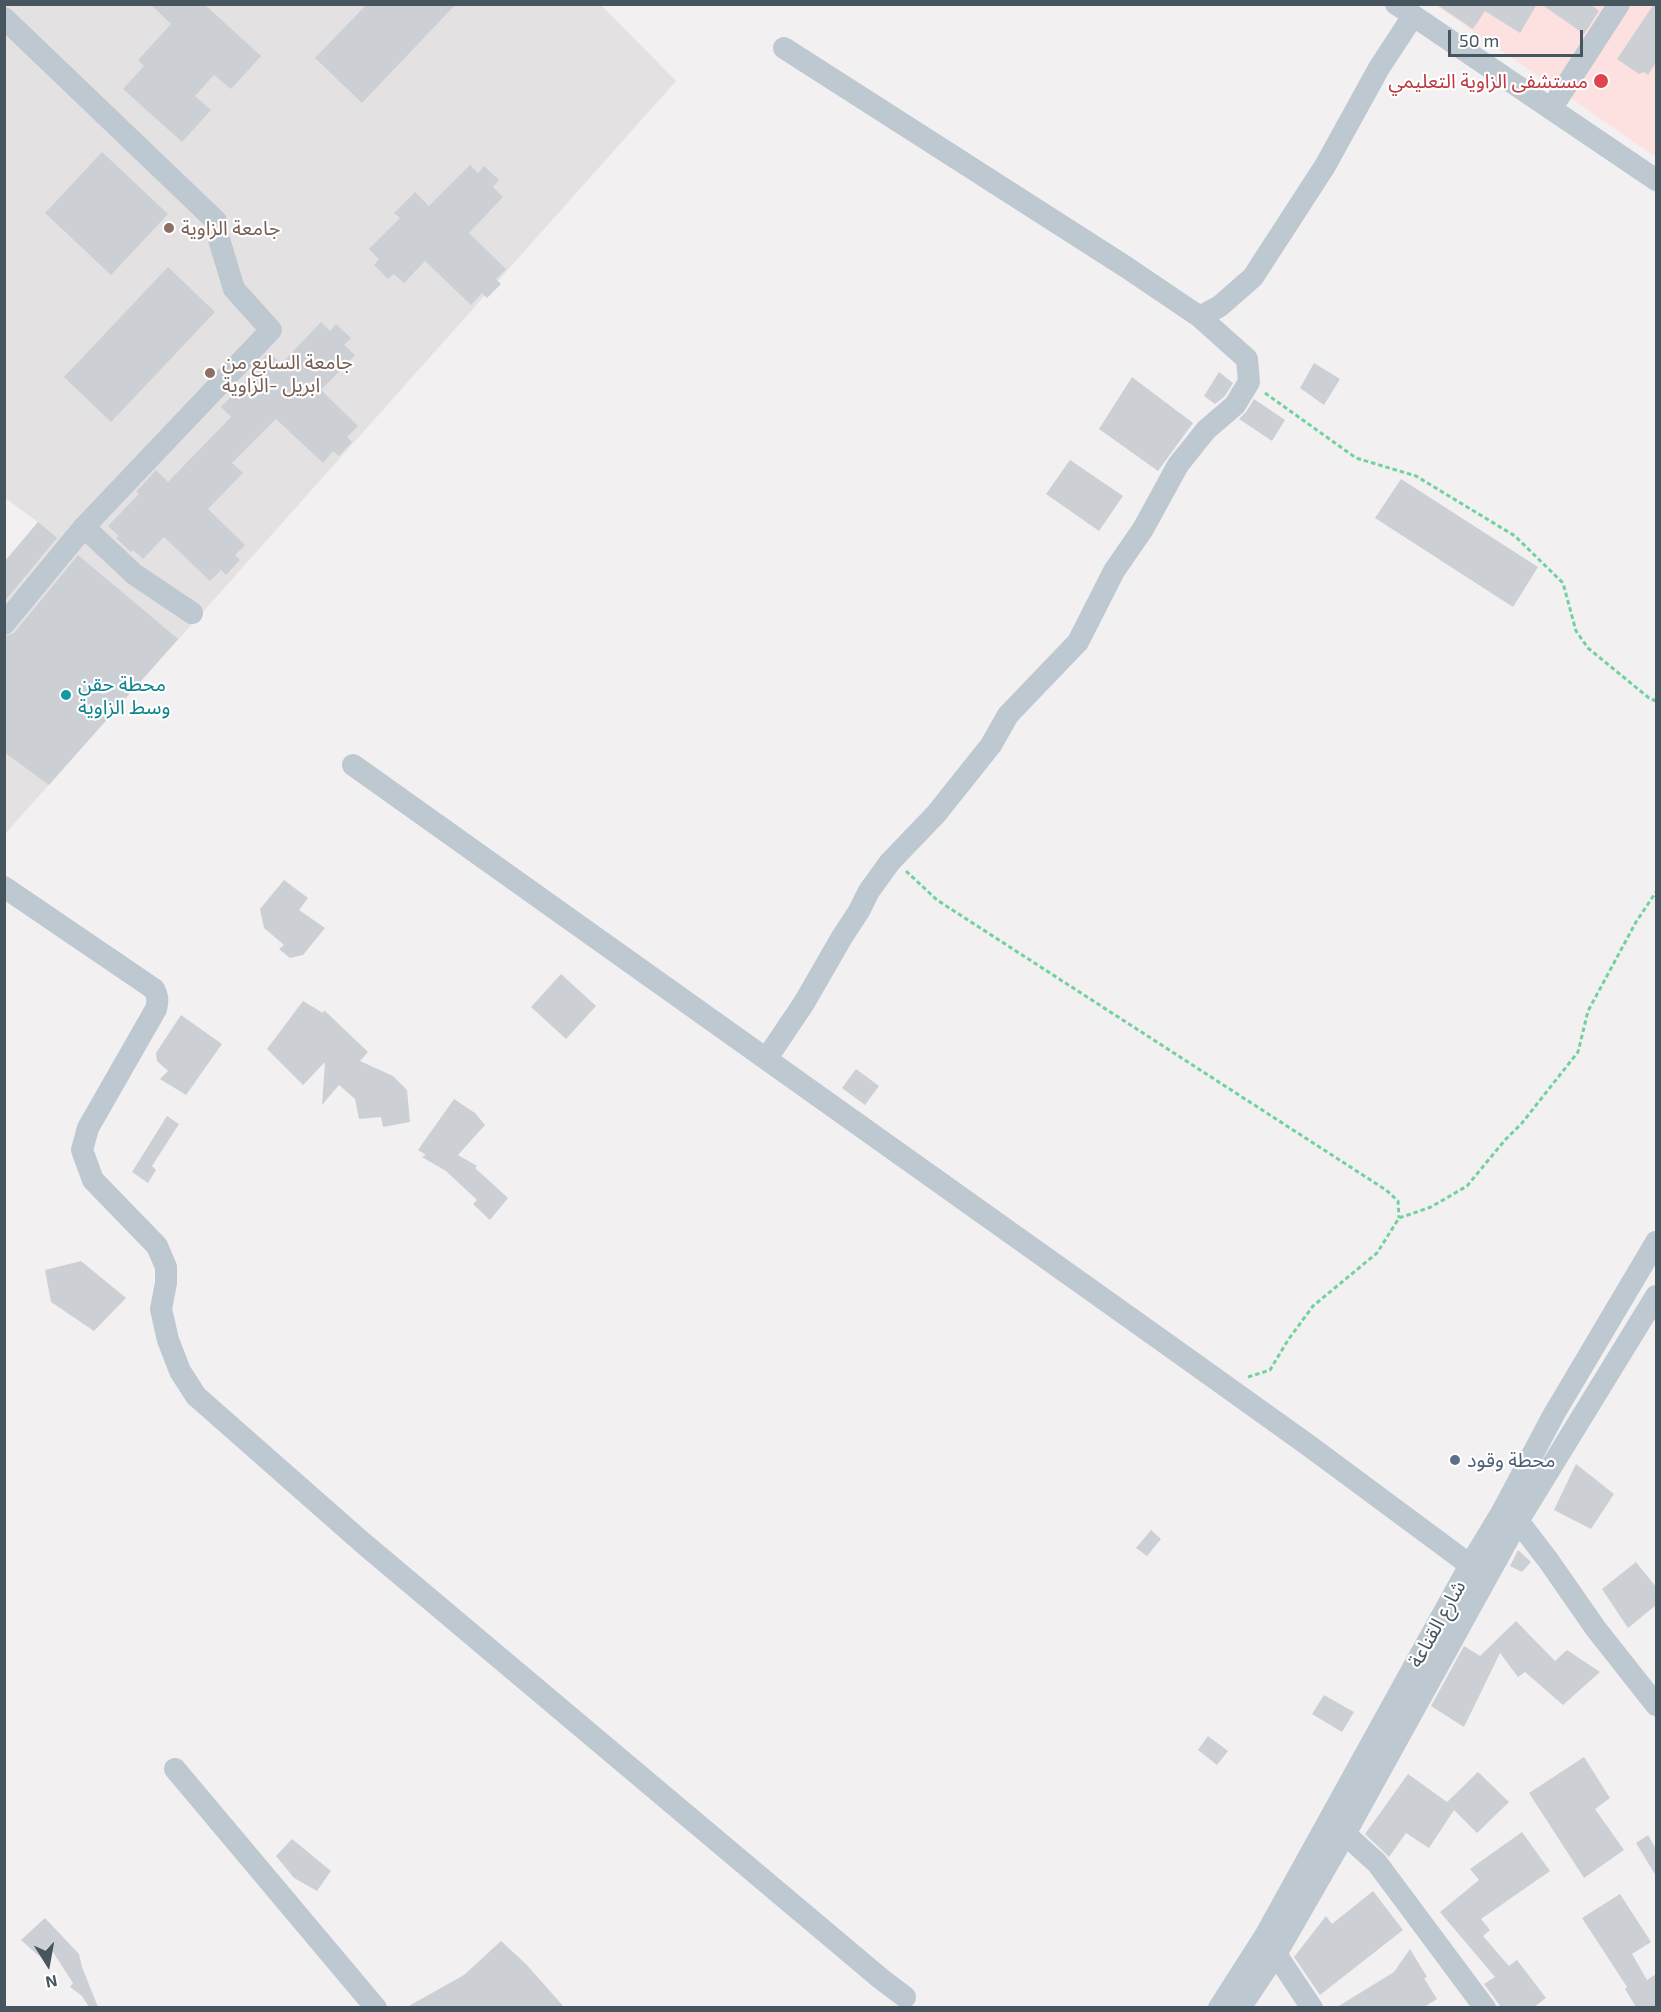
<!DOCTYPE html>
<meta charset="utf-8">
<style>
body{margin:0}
#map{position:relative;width:1661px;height:2012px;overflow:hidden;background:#f2f0f0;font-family:"Exo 2",sans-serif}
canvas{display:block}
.frame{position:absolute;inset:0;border:6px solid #47555f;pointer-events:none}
.north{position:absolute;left:18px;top:1934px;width:60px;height:60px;-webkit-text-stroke:4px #fff;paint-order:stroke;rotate:169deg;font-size:16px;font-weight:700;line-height:24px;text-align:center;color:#47555f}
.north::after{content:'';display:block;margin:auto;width:21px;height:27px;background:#47555f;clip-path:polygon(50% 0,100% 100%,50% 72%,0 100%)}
.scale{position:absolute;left:1448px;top:30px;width:135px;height:27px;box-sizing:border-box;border:3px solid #47555f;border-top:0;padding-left:8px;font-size:18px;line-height:21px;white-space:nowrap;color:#47555f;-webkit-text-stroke:4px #fff;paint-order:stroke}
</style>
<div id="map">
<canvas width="1661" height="2012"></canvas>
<div class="frame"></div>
<div class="north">N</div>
<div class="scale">50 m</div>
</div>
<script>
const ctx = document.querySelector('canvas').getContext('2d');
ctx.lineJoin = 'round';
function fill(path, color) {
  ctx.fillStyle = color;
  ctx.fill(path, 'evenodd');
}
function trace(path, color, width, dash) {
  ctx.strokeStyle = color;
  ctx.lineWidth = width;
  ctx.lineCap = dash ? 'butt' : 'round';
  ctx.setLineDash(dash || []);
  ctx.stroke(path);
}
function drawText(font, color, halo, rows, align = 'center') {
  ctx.font = font + ' "Exo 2","Noto Sans Arabic",sans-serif';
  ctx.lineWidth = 4.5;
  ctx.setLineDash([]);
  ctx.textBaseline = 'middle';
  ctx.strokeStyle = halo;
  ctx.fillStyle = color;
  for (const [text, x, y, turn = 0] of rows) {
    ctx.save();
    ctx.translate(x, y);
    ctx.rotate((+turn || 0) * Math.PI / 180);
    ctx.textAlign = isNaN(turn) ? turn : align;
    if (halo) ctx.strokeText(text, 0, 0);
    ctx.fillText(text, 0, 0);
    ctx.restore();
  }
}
fill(new Path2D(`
 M5 5H601L676 81 5 834V562L38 522 5 498Z`), '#e4e1e2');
fill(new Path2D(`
 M1435 5H1656V157Z`), '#fce1e0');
fill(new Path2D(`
 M150 4H204L261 56 231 89 214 75 195 96 211 110 182 142 123 89 144 66 138 60 171 24Z
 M367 4H456L362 103 315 58Z
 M1436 4H1537L1520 33 1485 11 1473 29Z
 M1541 4H1590L1599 11 1584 34Z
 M1654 4H1656V62L1648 75 1644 72 1639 74 1617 59Z
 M102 152 168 214 111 275 45 213Z
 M470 165 478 173 484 166 499 180 493 187 503 197 469 233 506 269 496 279 501 284 487 298 482 293 471 305 425 261 404 283 394 274 388 279 374 265 379 259 369 249 400 218 394 213 415 192 429 206Z
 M168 267 215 312 111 422 64 377Z
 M321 322 330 331 336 324 351 338 344 345 355 355 321 390 358 426 347 437 352 442 339 456 333 451 323 463 276 419 232 463 243 473 208 509 245 545 235 555 240 560 226 575 221 570 210 581 164 537 143 559 133 550 131 552 116 538 119 536 108 526 139 494 136 492 156 470 168 482 231 417 221 407 251 376 248 373 269 352 281 364Z
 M1314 363 1340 379 1324 405 1300 388Z
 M1219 372 1233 383 1225 396 1215 404 1204 396Z
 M1132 377 1193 423 1158 471 1099 429Z
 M1254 399 1285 420 1272 441 1239 419 1246 412Z
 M1070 460 1123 496 1099 531 1046 494Z
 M1401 479 1538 567 1513 607 1375 518Z
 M38 522 57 538 4 602V562Z
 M78 555 178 639 49 785 4 752V637L14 633Z
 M284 880 308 898 299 910 325 928 303 955 290 958 279 949 284 945 264 928 260 909Z
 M561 974 596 1006 566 1039 531 1007Z
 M303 1001 323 1013 324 1010 368 1052 360 1061 393 1076 407 1090 410 1122 383 1127 381 1117 359 1119 355 1099 339 1085 322 1105 325 1062 303 1085 267 1049Z
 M181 1015 222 1044 186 1095 160 1079 168 1071 157 1061 156 1053Z
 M856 1069 879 1086 865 1105 842 1088Z
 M454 1099 475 1113 485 1125 458 1155 477 1166 475 1168 508 1198 490 1220 473 1204 477 1200 446 1171 422 1157 426 1155 418 1150Z
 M167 1116 179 1124 152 1166 156 1170 148 1183 132 1172Z
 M81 1261 126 1298 94 1331 51 1302 45 1270Z
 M1576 1464 1614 1494 1591 1529 1554 1510Z
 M1151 1530 1161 1539 1147 1556 1136 1548Z
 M1518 1550 1531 1562 1522 1572 1510 1566Z
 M1636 1562 1656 1587V1605L1628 1628 1602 1589Z
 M1516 1621 1555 1661 1567 1650 1600 1672 1563 1705 1525 1672 1518 1677 1500 1653 1464 1727 1431 1706 1464 1646 1480 1656Z
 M1324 1695 1354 1712 1342 1732 1312 1714Z
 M1208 1736 1228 1751 1217 1765 1198 1750Z
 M1584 1757 1610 1798 1595 1809 1624 1850 1584 1878 1529 1793Z
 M1478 1772 1509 1802 1477 1833 1454 1810 1429 1848 1406 1833 1389 1857 1365 1834 1408 1774 1447 1802Z
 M1522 1832 1550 1871 1481 1919 1490 1930 1483 1936 1509 1966 1517 1960 1546 1998 1534 2007H1501L1484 1984 1495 1977 1440 1912 1479 1880 1470 1869Z
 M1648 1835 1656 1849V1876L1636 1843Z
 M292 1839 331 1871 317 1891 294 1878 276 1856Z
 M1373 1891 1403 1930 1320 1995 1294 1957 1326 1916 1332 1924Z
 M1620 1894 1651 1942 1632 1954 1647 1980 1656 1974V2007H1636L1625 1989 1627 1987 1582 1918Z
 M45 1918 79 1954 82 1967 98 2007H89L82 1996 70 1987 73 1983 49 1946 39 1956 21 1940Z
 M501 1941 526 1964 564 2007H407L464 1975Z
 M1410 1949 1427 1977 1424 1978 1437 1999 1424 2007H1337L1394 1972Z`), '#ccd0d5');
trace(new Path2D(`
 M1265 393 1356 458 1416 476 1515 536 1563 583 1576 631 1588 648 1649 698 1656 701
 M906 871 937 900 1386 1190 1398 1201 1399 1218
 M1248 1377 1270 1370 1288 1340 1313 1306 1377 1253 1399 1218 1431 1207 1467 1186 1505 1140 1522 1123 1578 1052 1588 1011 1636 922 1656 892`), '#72d29e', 3, [4.5, 3]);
trace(new Path2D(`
 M1396 4 1656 180
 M4 18 216 221 218 236 234 289 271 330 84 527 4 624
 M784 48 1126 267 1200 317 1220 306 1253 277 1325 166 1379 68 1413 16
 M1551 109 1619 4
 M84 527 134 574 192 613
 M353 765 1178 1352 1308 1445 1470 1565
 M4 887 154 989C158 997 158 1001 156 1009L88 1128 82 1150 93 1180 157 1246 166 1267V1283L161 1309 168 1340 180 1371 196 1396 363 1543 880 1978 905 1997
 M767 1058 804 1003 842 937 859 911 869 891 890 862 936 814 991 745 1008 715 1078 642 1114 571 1143 529 1178 465 1206 430 1235 405 1249 382 1247 359 1200 317
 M1518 1521 1548 1560 1596 1629 1656 1705
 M175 1769 376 2008
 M1345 1834 1377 1863 1485 2008
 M1276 1954 1312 2008
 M1219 2008 1265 1936 1470 1565 1502 1512 1554 1414 1656 1242
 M1240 2008 1276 1954 1345 1834 1518 1521 1656 1296`), '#bdc8d0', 22);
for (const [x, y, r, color] of [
 [1601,81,8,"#e0444e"],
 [169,228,6,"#8d6e63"],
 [210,373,6,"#8d6e63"],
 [66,695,6,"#0f9aa8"],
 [1455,1460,6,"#5c6f8a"]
]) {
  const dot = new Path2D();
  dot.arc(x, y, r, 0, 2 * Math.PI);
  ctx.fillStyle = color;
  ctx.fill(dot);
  trace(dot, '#fff', 2);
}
drawText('20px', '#be3a42', '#fff', [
 ["مستشفى الزاوية التعليمي",1588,81]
], 'right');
drawText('20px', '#785e54', '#fff', [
 ["جامعة الزاوية",181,228],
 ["جامعة السابع من",222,362],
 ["ابريل -الزاوية",222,385]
], 'left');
drawText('20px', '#0d838f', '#fff', [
 ["محطة حقن",78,684],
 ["وسط الزاوية",78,707]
], 'left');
drawText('20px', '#4e5e75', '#fff', [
 ["محطة وقود",1467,1460]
], 'left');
drawText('20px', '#47555f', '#fff', [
 ["شارع القناعة",1437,1624,-61]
]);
</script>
